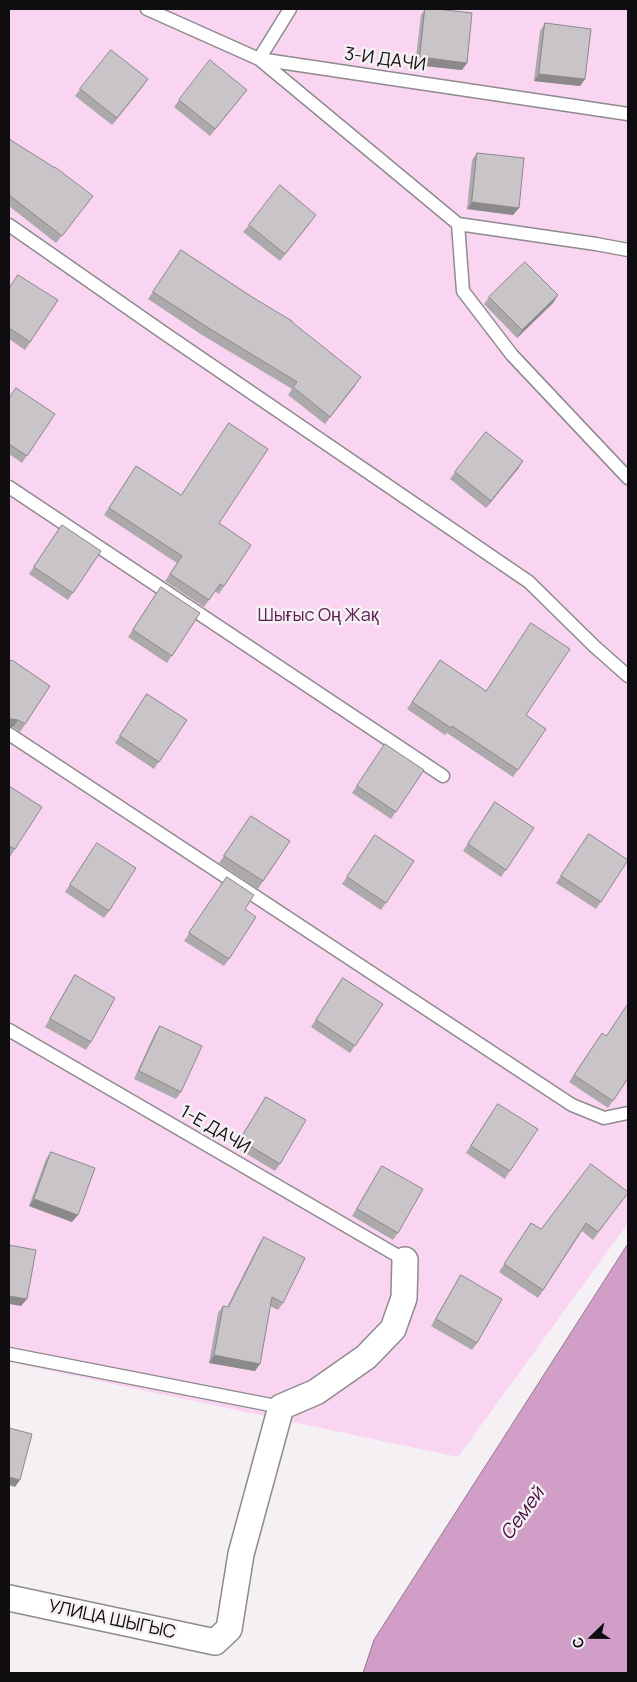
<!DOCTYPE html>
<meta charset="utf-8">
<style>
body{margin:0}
#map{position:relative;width:637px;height:1682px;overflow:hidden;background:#f5f0f4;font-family:Manrope,sans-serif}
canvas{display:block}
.frame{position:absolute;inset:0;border:10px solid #0f0d0f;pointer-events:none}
.north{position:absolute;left:567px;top:1612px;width:50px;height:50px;-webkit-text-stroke:4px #f5f0f4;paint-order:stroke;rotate:248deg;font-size:14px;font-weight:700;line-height:20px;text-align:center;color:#0f0d0f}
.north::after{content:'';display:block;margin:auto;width:18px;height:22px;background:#0f0d0f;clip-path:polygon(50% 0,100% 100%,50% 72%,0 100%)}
</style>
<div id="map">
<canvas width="637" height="1682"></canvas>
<div class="frame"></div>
<div class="north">С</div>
</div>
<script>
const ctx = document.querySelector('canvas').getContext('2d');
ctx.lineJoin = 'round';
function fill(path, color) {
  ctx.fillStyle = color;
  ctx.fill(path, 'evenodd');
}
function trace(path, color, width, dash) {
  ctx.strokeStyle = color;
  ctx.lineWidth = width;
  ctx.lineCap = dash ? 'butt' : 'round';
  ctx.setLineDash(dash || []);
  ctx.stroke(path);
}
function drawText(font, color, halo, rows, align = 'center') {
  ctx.font = font + ' Manrope,sans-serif';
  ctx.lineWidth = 5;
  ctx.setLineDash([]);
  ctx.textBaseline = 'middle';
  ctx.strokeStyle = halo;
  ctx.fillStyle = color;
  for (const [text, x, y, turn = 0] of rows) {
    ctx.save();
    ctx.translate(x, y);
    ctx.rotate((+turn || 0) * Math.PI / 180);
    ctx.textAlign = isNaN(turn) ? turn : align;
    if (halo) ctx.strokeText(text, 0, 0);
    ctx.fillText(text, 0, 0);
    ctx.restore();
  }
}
fill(new Path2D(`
 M9 9H628V1223L458 1457 9 1362Z`), '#fad5f2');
const water = new Path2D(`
 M628 1244V1673H363L374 1640Z`);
fill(water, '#d09ec6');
trace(water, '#96728f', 1);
const lane = new Path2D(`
 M147 9 259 59 628 114
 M290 9 259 59 458 224 463 291 512 355 628 478
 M458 224 596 244 628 250
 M9 225 164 333 529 582 594 646 628 676
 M9 487 443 776
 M9 734 572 1105 604 1118 628 1113
 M9 1030 405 1260
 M9 1354 281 1407`);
const street = new Path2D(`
 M9 1598 215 1642 229 1629 241 1554 281 1407 316 1392 366 1357 393 1329 404 1298 405 1260`);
trace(lane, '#8e8a8d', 15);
trace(street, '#8e8a8d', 28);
trace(lane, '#fff', 12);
trace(street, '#fff', 25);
fill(new Path2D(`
 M425 9H437L467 63 462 70 415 65 421 15Z
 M545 23 585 79 580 86 534 81 540 31Z
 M143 86 112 125 75 96 80 89Z
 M247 90 210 136 174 107 179 100Z
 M9 139 87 203 56 243 9 206Z
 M477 153 519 208 513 215 467 209 472 160Z
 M311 222 280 261 243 232 249 225Z
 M181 250 252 297 292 322 356 385 325 424 288 395 292 389 202 335 148 299Z
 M9 289 58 300 25 350 9 339Z
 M558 295 553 303 517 338 484 304 489 297Z
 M9 399 55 414 22 463 9 454Z
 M523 461 486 508 450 479 455 472Z
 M136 466 251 545 219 594 215 591 204 607 165 581 177 563 104 515Z
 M62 525 101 551 68 600 29 574Z
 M161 587 200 613 167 663 128 637Z
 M9 660 50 686 20 732 13 727H9Z
 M440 660 486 691 526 715 546 729 513 777 447 733 445 735 407 709Z
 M147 694 187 720 154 769 115 743Z
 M385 744 424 770 391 819 352 793Z
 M9 786 15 849 10 857 9 856Z
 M495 802 534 828 501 877 463 851Z
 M251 816 290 841 258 889 219 863Z
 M589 834 628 860 596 909 556 883Z
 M375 835 414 861 381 910 342 884Z
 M92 850 109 911 104 918 65 892Z
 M227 877 245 909 229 959 224 966 184 941Z
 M75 975 91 1042 86 1050 45 1027 70 983Z
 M343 978 383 1004 350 1053 311 1027Z
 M160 1026 181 1092 176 1099 134 1079 155 1033Z
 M602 1033 628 1078 608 1108 569 1082Z
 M266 1097 280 1164 275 1171 235 1147Z
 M493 1111 510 1171 505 1179 466 1153Z
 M51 1152 72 1222 29 1206 46 1159Z
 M382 1166 398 1233 393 1240 352 1216Z
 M628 1192 593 1240 582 1231 538 1298 499 1272 531 1223 541 1229Z
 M264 1237 283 1303 278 1310 270 1306 255 1371 209 1363 218 1313 223 1306 227 1307 259 1244Z
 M461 1275 477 1343 472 1350 431 1326 456 1283Z`), '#aca9ab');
fill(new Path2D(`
 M420 57 467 63 462 70 415 65Z
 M539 74 585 79 580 86 534 81Z
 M148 79 143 86 112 125 117 118Z
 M472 202 519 208 513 215 467 209Z
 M558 295 553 303 517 338 522 330Z
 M523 461 518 469 486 508 491 501Z
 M11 719 18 720 13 727H9V722Z
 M34 1199 78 1215 72 1222 29 1206Z
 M9 1296 27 1299 21 1306 9 1304Z
 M214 1355 260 1364 255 1371 209 1363Z
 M9 1477 20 1480 15 1487 9 1485Z`), '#8c898b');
const building = new Path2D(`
 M425 9H437L472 13 467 63 420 57Z
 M545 23 591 29 585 79 539 74Z
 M111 50 148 79 117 118 80 89Z
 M210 60 247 90 215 129 179 100Z
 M9 139 55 168V167L93 196 62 236 9 195Z
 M477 153 524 158 519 208 472 202Z
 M280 185 316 215 285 254 249 225Z
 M181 250 252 297 292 321V322L361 377 330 417 293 387 297 382 207 327 153 292Z
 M525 262 558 295 522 330 489 297Z
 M18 275 58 300 30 342 9 328V289Z
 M16 388 55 414 27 456 9 444V399Z
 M229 423 268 449 219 523 251 545 224 586 220 584 209 600 170 574 182 556 109 508 136 466 181 495Z
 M486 432 523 461 491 501 455 472Z
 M62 525 101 551 73 593 34 567Z
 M161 587 200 613 172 656 133 630Z
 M531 623 570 649 526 715 546 729 518 770 452 726 451 728 412 702 440 660 486 691Z
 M9 660 11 661 12 660 50 686 25 724 18 720 11 719 9 718Z
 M147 694 187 720 159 762 120 736Z
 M385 744 424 770 396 812 357 786Z
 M9 786 42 807 15 849 9 846Z
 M495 802 534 828 506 870 468 844Z
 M251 816 290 841 263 881 224 856Z
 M589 834 628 860 601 902 561 876Z
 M375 835 414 861 386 903 347 877Z
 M97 843 136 868 109 911 70 885Z
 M227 877 254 895 245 909 256 917 229 959 189 933Z
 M75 975 115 998 91 1042 50 1019Z
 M343 978 383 1004 355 1046 316 1020Z
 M628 1004V1078L613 1101 574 1075 602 1033 606 1036Z
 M160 1026 202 1046 181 1092 139 1071Z
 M266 1097 306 1120 280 1164 240 1140Z
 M498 1104 538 1129 510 1171 471 1146Z
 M51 1152 95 1168 78 1215 34 1199Z
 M591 1164 628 1192V1193L598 1232 586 1223 543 1290 504 1264 531 1223 541 1229Z
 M382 1166 423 1189 398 1233 357 1209Z
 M264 1237 305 1258 283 1303 272 1297 260 1364 214 1355 223 1306 228 1307Z
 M9 1245 36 1250 27 1299 9 1296Z
 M461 1275 502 1299 477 1343 436 1319Z
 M9 1428 32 1434 20 1480 9 1477Z`);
fill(building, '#c8c4c7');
trace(building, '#8c898b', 1);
drawText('18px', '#0f0d0f', '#f5f0f4', [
 ["3-И ДАЧИ",385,60,8],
 ["1-Е ДАЧИ",215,1130,30],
 ["УЛИЦА ШЫГЫС",112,1620,12]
]);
drawText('18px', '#5b2052', '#f5f0f4', [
 ["Шығыс Оң Жақ",318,616]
]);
drawText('italic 19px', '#460b3f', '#f5f0f4', [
 ["Семей",523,1514,-54]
]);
</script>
